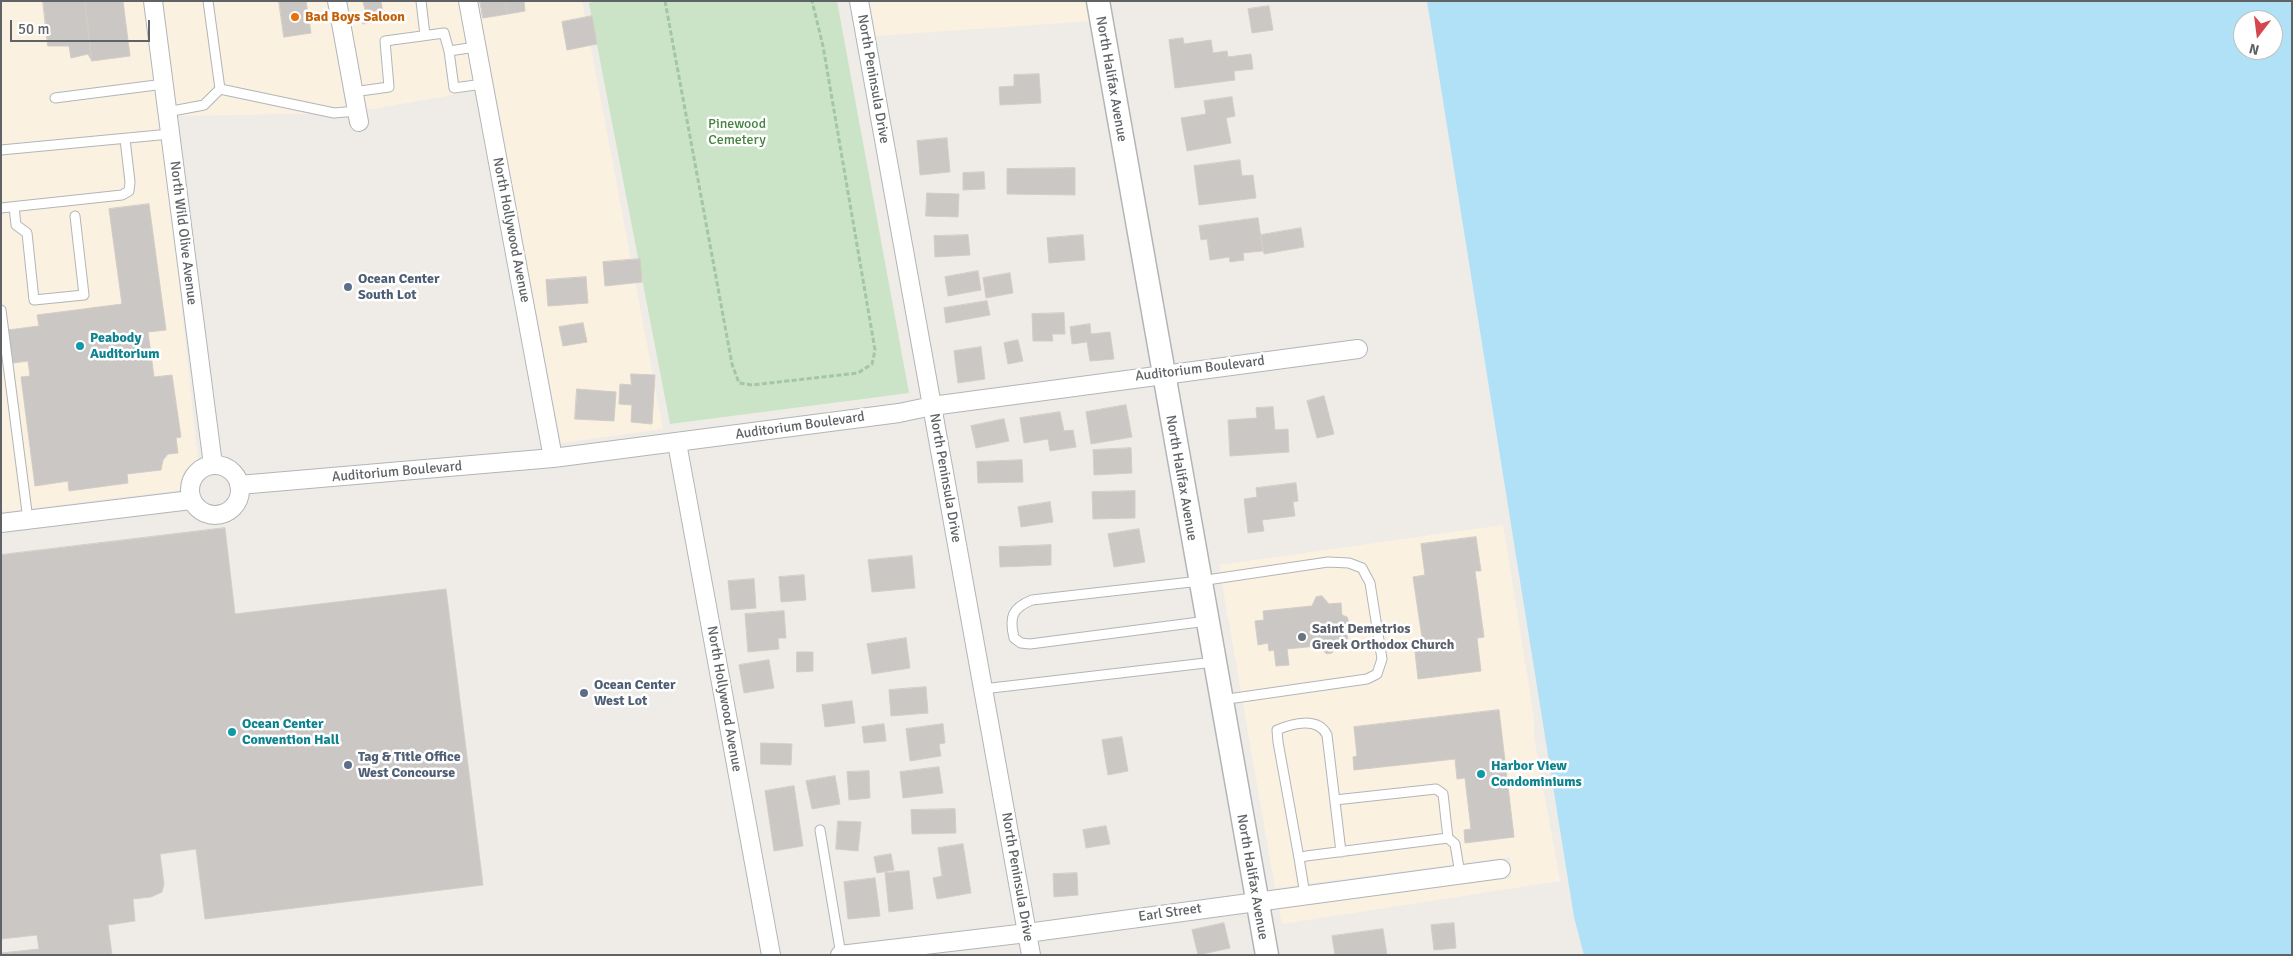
<!DOCTYPE html>
<style>
body{margin:0}
#map{position:relative;width:2293px;height:956px;overflow:hidden;background:#efece7;font-family:Signika,sans-serif}
canvas{display:block}
.frame{position:absolute;inset:0;border:2px solid #5f6366;pointer-events:none}
.north{position:absolute;left:2233px;top:10px;width:50px;height:50px;box-sizing:border-box;background:#fff;border:1px solid #bfc1c2;border-radius:50%;rotate:195deg;font-size:14px;font-weight:700;line-height:20px;text-align:center;color:#5f6366}
.north::after{content:'';display:block;margin:auto;width:18px;height:22px;background:#d6464e;clip-path:polygon(50% 0,100% 100%,50% 72%,0 100%)}
.scale{position:absolute;left:10px;top:20px;width:140px;height:22px;box-sizing:border-box;border:2px solid #5f6366;border-top:0;padding-left:6px;font-size:15px;line-height:18px;white-space:nowrap;color:#5f6366;-webkit-text-stroke:4px #fff;paint-order:stroke}
</style>
<div id="map">
<canvas width="2293" height="956"></canvas>
<div class="frame"></div>
<div class="north">N</div>
<div class="scale">50 m</div>
</div>
<script>
const ctx = document.querySelector('canvas').getContext('2d');
ctx.lineJoin = 'round';
function fill(path, color) {
  ctx.fillStyle = color;
  ctx.fill(path, 'evenodd');
}
function trace(path, color, width, dash) {
  ctx.strokeStyle = color;
  ctx.lineWidth = width;
  ctx.lineCap = dash ? 'butt' : 'round';
  ctx.setLineDash(dash || []);
  ctx.stroke(path);
}
function drawText(font, color, halo, rows, align = 'center') {
  ctx.font = font + ' Signika,sans-serif';
  ctx.lineWidth = 5;
  ctx.setLineDash([]);
  ctx.textBaseline = 'middle';
  ctx.strokeStyle = halo;
  ctx.fillStyle = color;
  for (const [text, x, y, turn = 0] of rows) {
    ctx.save();
    ctx.translate(x, y);
    ctx.rotate((+turn || 0) * Math.PI / 180);
    ctx.textAlign = isNaN(turn) ? turn : align;
    if (halo) ctx.strokeText(text, 0, 0);
    ctx.fillText(text, 0, 0);
    ctx.restore();
  }
}
fill(new Path2D(`
 M1 1H144L177 263 198 460 184 473 180 490 1 512Z
 M163 1H327L347 113 178 116Z
 M347 1H458L474 91 367 110Z
 M478 1H582L663 429 561 443Z
 M870 1H1088L1091 21 876 36Z
 M1503 525 1534 718V737L1560 881 1282 924 1279 909 1511 878 1510 857 1275 888 1219 565Z`), '#faf1e1');
fill(new Path2D(`
 M599 1H837L909 393 670 424 589 3Z`), '#cbe3c7');
fill(new Path2D(`
 M1427 1H2292V955H1584L1574 917ZM2243 20H2273V50H2243Z`), '#b0e1f6');
const building = new Path2D(`
 M43 1H85L92 61 88 54 71 58 69 46H48Z
 M85 1H123L130 56 92 61Z
 M279 1H306L311 33 284 37Z
 M363 1H381L384 20 363 24 361 16 366 14Z
 M480 1H505L508 14 483 18Z
 M505 1H524L525 11 508 14Z
 M1269 6 1273 30 1252 33 1248 9Z
 M592 16 597 44 567 50 562 22Z
 M1183 38 1184 44 1211 40 1213 53 1227 51 1228 57 1251 54 1253 69 1234 71 1235 80 1175 88 1169 40Z
 M1039 74 1041 103 1000 105 999 87 1014 86V75Z
 M1232 97 1235 116 1226 118 1231 143 1187 151 1181 118 1206 114 1204 101Z
 M947 138 950 172 920 175 917 141Z
 M1240 160 1242 176 1253 175 1256 198 1199 205 1194 166Z
 M1075 168V195L1007 194V169Z
 M984 172 985 189 963 190V173Z
 M927 193 959 194 958 217 926 216Z
 M149 204 166 330 148 332 154 377 172 375 181 437 176 438 178 453 168 454 163 460 161 470 127 474 128 483 69 491 68 481 35 486 21 377 30 376 28 361 13 363 8 330 39 326 37 315 122 304 109 209Z
 M1258 218 1263 251 1243 253 1244 260 1230 262 1229 257 1210 260 1207 239 1201 240 1199 226Z
 M1301 228 1304 247 1264 254 1261 235Z
 M968 235 970 255 935 257 934 236Z
 M1083 235 1085 260 1049 263 1047 238Z
 M640 259 642 282 605 286 603 262Z
 M978 271 981 290 948 296 945 277Z
 M1010 273 1013 293 986 298 983 278Z
 M586 277 588 303 548 306 546 280Z
 M987 301 990 315 946 323 944 308Z
 M1064 313 1065 334H1052L1053 341H1033L1032 314Z
 M583 323 587 342 563 346 559 327Z
 M1090 324 1091 334 1110 332 1114 359 1090 361 1087 342 1072 344 1070 327Z
 M1018 340 1023 361 1008 364 1004 343Z
 M981 347 985 379 958 383 954 351Z
 M631 374 655 375 652 424 631 422 632 405 619 404 620 384 631 385Z
 M577 389 616 392 614 421 575 419Z
 M1324 396 1334 434 1317 438 1307 401Z
 M1126 405 1132 437 1091 444 1086 412Z
 M1273 407 1275 430 1288 429 1289 452 1230 456 1228 420 1257 418 1256 408Z
 M1060 412 1064 431 1073 430 1076 447 1050 451 1048 439 1024 443 1020 418Z
 M1004 419 1009 441 976 448 971 426Z
 M1131 448 1132 473 1094 475 1093 450Z
 M1022 460 1023 482 978 483 977 462Z
 M1296 483 1298 501 1293 502 1295 516 1262 520 1264 531 1248 533 1244 499 1257 497 1256 488Z
 M1135 491V518L1093 519 1092 492Z
 M1050 502 1053 522 1021 527 1018 507Z
 M225 528 235 614 446 589 483 885 205 919 196 849 160 854 164 884 162 892 151 897 133 899 135 921 108 925 112 955H1V953L39 949 37 935 1 939V555Z
 M1139 529 1145 562 1114 567 1108 534Z
 M1476 537 1481 571H1475L1484 637 1477 638 1481 671 1418 679 1415 652 1424 651 1413 577 1425 575 1421 544Z
 M1051 545V565L1000 567 999 547Z
 M912 556 915 588 872 592 868 560Z
 M804 575 806 600 781 602 779 577Z
 M754 579 756 608 731 610 728 581Z
 M1322 596 1329 604 1341 603 1342 615 1347 617 1349 622 1347 631 1348 643 1337 644 1332 653 1327 654 1317 646 1287 649 1289 665 1276 666 1274 650 1269 651 1268 643 1258 645 1255 621 1264 620 1263 611 1312 606 1316 597Z
 M784 611 786 638H778L779 649 748 652 745 614Z
 M906 638 910 668 872 674 867 644Z
 M797 652H813V671L797 672Z
 M769 660 774 688 744 693 739 665Z
 M926 687 928 713 891 716 889 690Z
 M852 701 855 723 825 727 822 705Z
 M1499 710 1514 837 1465 843 1464 830 1471 829 1465 778 1457 779 1455 759 1354 770 1353 757 1357 756 1354 727Z
 M884 724 886 741 864 743 862 727Z
 M943 724 945 743 939 744 941 756 910 761 906 729Z
 M1122 737 1128 771 1108 775 1102 740Z
 M761 743 792 744 791 765 761 764Z
 M939 767 943 793 903 798 900 772Z
 M869 771 870 798 849 800 847 772Z
 M835 776 840 804 812 809 806 781Z
 M794 786 803 846 774 851 765 791Z
 M955 809 956 833 912 834 911 810Z
 M838 821 861 822 858 851 836 849Z
 M1106 826 1110 844 1086 848 1083 830Z
 M963 844 971 893 937 899 933 878 942 876 938 848Z
 M891 854 894 870 877 873 874 857Z
 M909 871 913 909 889 912 885 873Z
 M1077 873 1078 895 1054 897 1053 874Z
 M875 878 880 916 848 919 844 882Z
 M1224 923 1230 948 1198 955 1192 930Z
 M1454 923 1456 948 1434 950 1431 925Z
 M1383 929 1387 955H1335L1332 936Z`);
fill(building, '#cac7c4');
trace(building, '#d3cdc6', 1);
const service = new Path2D(`
 M421 1 425 35
 M449 51 454 88 483 84
 M220 89 334 113 357 111
 M353 92 389 87 385 41 444 33 449 51 476 47
 M55 98 164 84
 M167 112 204 105 220 89 208 1
 M1 150 170 134
 M14 207 16 225 27 233 34 300 84 295 75 216
 M1 208 122 195 129 191 130 182 125 139
 M1 310 28 520
 M1207 621 1030 644 1021 643 1014 638C1009 617 1012 608 1032 600L1200 581 1328 562 1349 563 1362 568 1370 583 1382 659 1377 674 1367 679 1221 700
 M983 689 1214 662
 M1335 800 1436 789 1443 794 1448 838
 M820 830 841 955
 M1299 858 1278 742 1277 730C1293 723 1318 717 1327 735L1341 852
 M1305 895 1299 858 1306 856 1448 838 1455 844 1460 874`);
const minor = new Path2D(`
 M153 1 213 465
 M337 1 359 122
 M468 1 553 458
 M859 1 1031 955
 M677 443 771 955
 M190 490a25 25 0 1 1 50 0a25 25 0 1 1-50 0Z
 M239 485 553 458 899 413 932 406 1358 349
 M1 523 191 500
 M840 955 1027 933 1501 869`);
const tertiary = new Path2D(`
 M1098 1 1267 955`);
trace(service, '#b2b5b8', 11);
trace(minor, '#b2b5b8', 20);
trace(tertiary, '#b2b5b8', 25);
trace(new Path2D(`
 M665 1 732 364 739 383 752 385 858 373 872 364 875 350 823 46 812 1`), '#a2c6a7', 3, [5, 2.5]);
trace(service, '#fff', 9);
trace(minor, '#fff', 18);
trace(tertiary, '#fff', 22);
for (const [x, y, r, color] of [
 [295,17,5,"#e8710a"],
 [348,287,5,"#5c6f8a"],
 [80,346,5,"#0f9aa8"],
 [1302,637,5,"#6b7280"],
 [584,693,5,"#5c6f8a"],
 [232,732,5,"#0f9aa8"],
 [348,765,5,"#5c6f8a"],
 [1481,774,5,"#0f9aa8"]
]) {
  const dot = new Path2D();
  dot.arc(x, y, r, 0, 2 * Math.PI);
  ctx.fillStyle = color;
  ctx.fill(dot);
  trace(dot, '#fff', 2);
}
drawText('bold 14px', '#c56008', '#fff', [
 ["Bad Boys Saloon",305,17]
], 'left');
drawText('14px', '#5f6366', '#fff', [
 ["North Peninsula Drive",873,79,80],
 ["North Halifax Avenue",1111,79,80],
 ["North Hollywood Avenue",511,230,79],
 ["North Wild Olive Avenue",183,233,83],
 ["Auditorium Boulevard",1200,369,-7],
 ["Auditorium Boulevard",800,426,-8],
 ["Auditorium Boulevard",397,472,-5],
 ["North Peninsula Drive",945,478,80],
 ["North Halifax Avenue",1181,478,80],
 ["North Hollywood Avenue",724,699,80],
 ["North Peninsula Drive",1017,877,80],
 ["North Halifax Avenue",1252,877,80],
 ["Earl Street",1170,913,-8]
]);
drawText('14px', '#468340', '#fff', [
 ["Pinewood",737,124],
 ["Cemetery",737,140]
]);
drawText('bold 14px', '#4e5e75', '#fff', [
 ["Ocean Center",358,279],
 ["South Lot",358,295],
 ["Ocean Center",594,685],
 ["West Lot",594,701],
 ["Tag & Title Office",358,757],
 ["West Concourse",358,773]
], 'left');
drawText('bold 14px', '#0d838f', '#fff', [
 ["Peabody",90,338],
 ["Auditorium",90,354],
 ["Ocean Center",242,724],
 ["Convention Hall",242,740],
 ["Harbor View",1491,766],
 ["Condominiums",1491,782]
], 'left');
drawText('bold 14px', '#5b616d', '#fff', [
 ["Saint Demetrios",1312,629],
 ["Greek Orthodox Church",1312,645]
], 'left');
</script>
